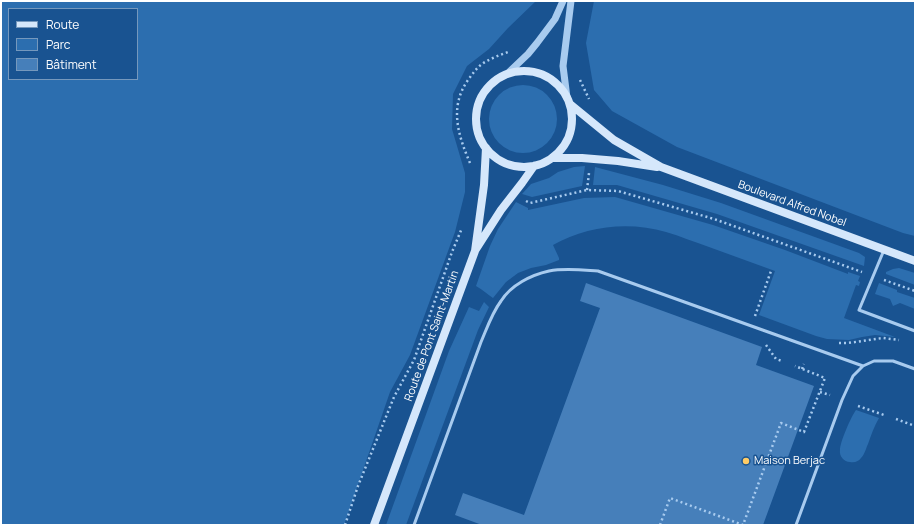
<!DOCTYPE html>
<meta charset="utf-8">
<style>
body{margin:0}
#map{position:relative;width:916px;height:526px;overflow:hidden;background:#195391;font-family:Manrope,sans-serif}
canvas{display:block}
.frame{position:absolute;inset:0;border:2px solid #fff;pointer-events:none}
.legend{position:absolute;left:8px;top:8px;width:130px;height:72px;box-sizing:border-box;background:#195391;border:1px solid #7598bd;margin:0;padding:5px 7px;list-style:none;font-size:12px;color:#fff}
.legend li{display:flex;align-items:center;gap:8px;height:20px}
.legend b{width:20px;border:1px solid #7598bd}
</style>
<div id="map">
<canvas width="916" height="526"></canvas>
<div class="frame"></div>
<ul class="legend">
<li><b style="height:5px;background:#d5e7fb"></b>Route</li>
<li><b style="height:11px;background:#2c6eaf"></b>Parc</li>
<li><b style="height:11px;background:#467fba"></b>Bâtiment</li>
</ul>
</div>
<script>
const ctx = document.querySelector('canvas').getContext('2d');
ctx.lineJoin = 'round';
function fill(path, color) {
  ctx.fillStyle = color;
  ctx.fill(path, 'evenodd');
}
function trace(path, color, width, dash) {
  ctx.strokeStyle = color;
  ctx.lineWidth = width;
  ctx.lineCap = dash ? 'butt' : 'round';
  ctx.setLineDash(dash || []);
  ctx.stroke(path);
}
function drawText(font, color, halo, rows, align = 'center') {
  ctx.font = font + ' Manrope,sans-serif';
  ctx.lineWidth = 3;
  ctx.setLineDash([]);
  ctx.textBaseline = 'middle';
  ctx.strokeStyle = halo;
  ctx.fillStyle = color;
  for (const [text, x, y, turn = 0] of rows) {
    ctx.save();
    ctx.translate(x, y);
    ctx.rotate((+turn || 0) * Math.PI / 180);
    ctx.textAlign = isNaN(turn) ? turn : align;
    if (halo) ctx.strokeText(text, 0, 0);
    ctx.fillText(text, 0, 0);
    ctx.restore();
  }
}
fill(new Path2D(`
 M1 1H536L508 28 489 49 467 66 453 94 452 129 465 173V192L455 232 410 355 390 392 344 525H1ZM9 9H137V79H9Z
 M594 1H915V236L903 233 677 147 612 111 594 90 586 43Z
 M489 119a34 34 0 1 1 68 0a34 34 0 1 1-68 0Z
 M585 166 582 186 532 197 522 194 531 184 549 178 558 172 574 167Z
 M595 167 663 185 721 203 859 253 865 257 864 266 717 214 617 185H593Z
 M615 197 713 225 785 250 848 274V272L860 276 858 281 860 282 859 286 856 285 844 318 895 337 875 335 862 337 849 340 827 339 816 336 759 315 775 271C753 263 731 255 709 247 694 242 680 236 666 232 629 221 586 226 553 245L559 258V260L546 265 531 268 518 273 506 282 493 298C487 294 483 290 476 286L490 246 498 229 516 202 528 208V210L584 198Z
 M899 268 915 273V285L886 274V272L893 269Z
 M879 283 897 290V292L915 298V309L900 303 893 306 890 299 875 294Z
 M484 302 489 307 478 330 406 525H386L449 351 469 307 479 311Z
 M856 410 879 418C874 427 871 435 868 444 866 448 865 454 861 458 859 461 855 463 850 462 844 462 839 456 840 450 840 442 851 417 856 410Z`), '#2c6eaf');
fill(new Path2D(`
 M586 283 762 347 756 365 814 386 763 525H482L455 515 463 493 524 515 600 308 580 301Z`), '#467fba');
trace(new Path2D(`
 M580 80 589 99
 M470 163C458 135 449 107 468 80 473 73 478 66 485 62 492 58 500 55 508 52
 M587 190 589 173
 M526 201 530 203 587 190 618 191 714 219 862 272
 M884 280 915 291
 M755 316 771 271
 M839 343H848L883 338 899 340
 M766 345 776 359 782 361
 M802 369 804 364
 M820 392 830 395
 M858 406 884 415
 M896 419 915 426
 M345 525 358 486 394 397 414 360 452 252 462 228
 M660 525 670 498 743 525 781 423 804 432 825 378 795 366`), '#a8cbef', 2.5, [2, 3]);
trace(new Path2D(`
 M884 250 859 310 915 331
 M414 525 481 342C487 328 492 313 501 301 511 285 531 275 549 271 565 268 582 270 598 271L863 366 874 361H893L915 369
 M796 525 842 400 853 376 863 366`), '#a8cbef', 3);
trace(new Path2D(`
 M507 74 528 54 537 43 555 19 563 1
 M567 98 563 66 571 1`), '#a8cbef', 7);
trace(new Path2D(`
 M476 119a48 48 0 1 1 96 0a48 48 0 1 1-96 0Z
 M570 104 614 140 661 167 915 261
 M553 158H582L618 161 657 167
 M476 249 501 210 522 183 534 166
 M374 525 475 251 484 185 486 148`), '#d5e7fb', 8);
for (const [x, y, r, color] of [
 [746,461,4,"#fc6"]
]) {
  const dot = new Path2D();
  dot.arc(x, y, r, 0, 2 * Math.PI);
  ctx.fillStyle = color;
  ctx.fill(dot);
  trace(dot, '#195391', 1.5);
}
drawText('11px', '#fff', '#195391', [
 ["Boulevard Alfred Nobel",792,204,20],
 ["Route de Pont Saint-Martin",432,336,-70]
]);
drawText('11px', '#fff', '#195391', [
 ["Maison Berjac",754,461]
], 'left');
</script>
